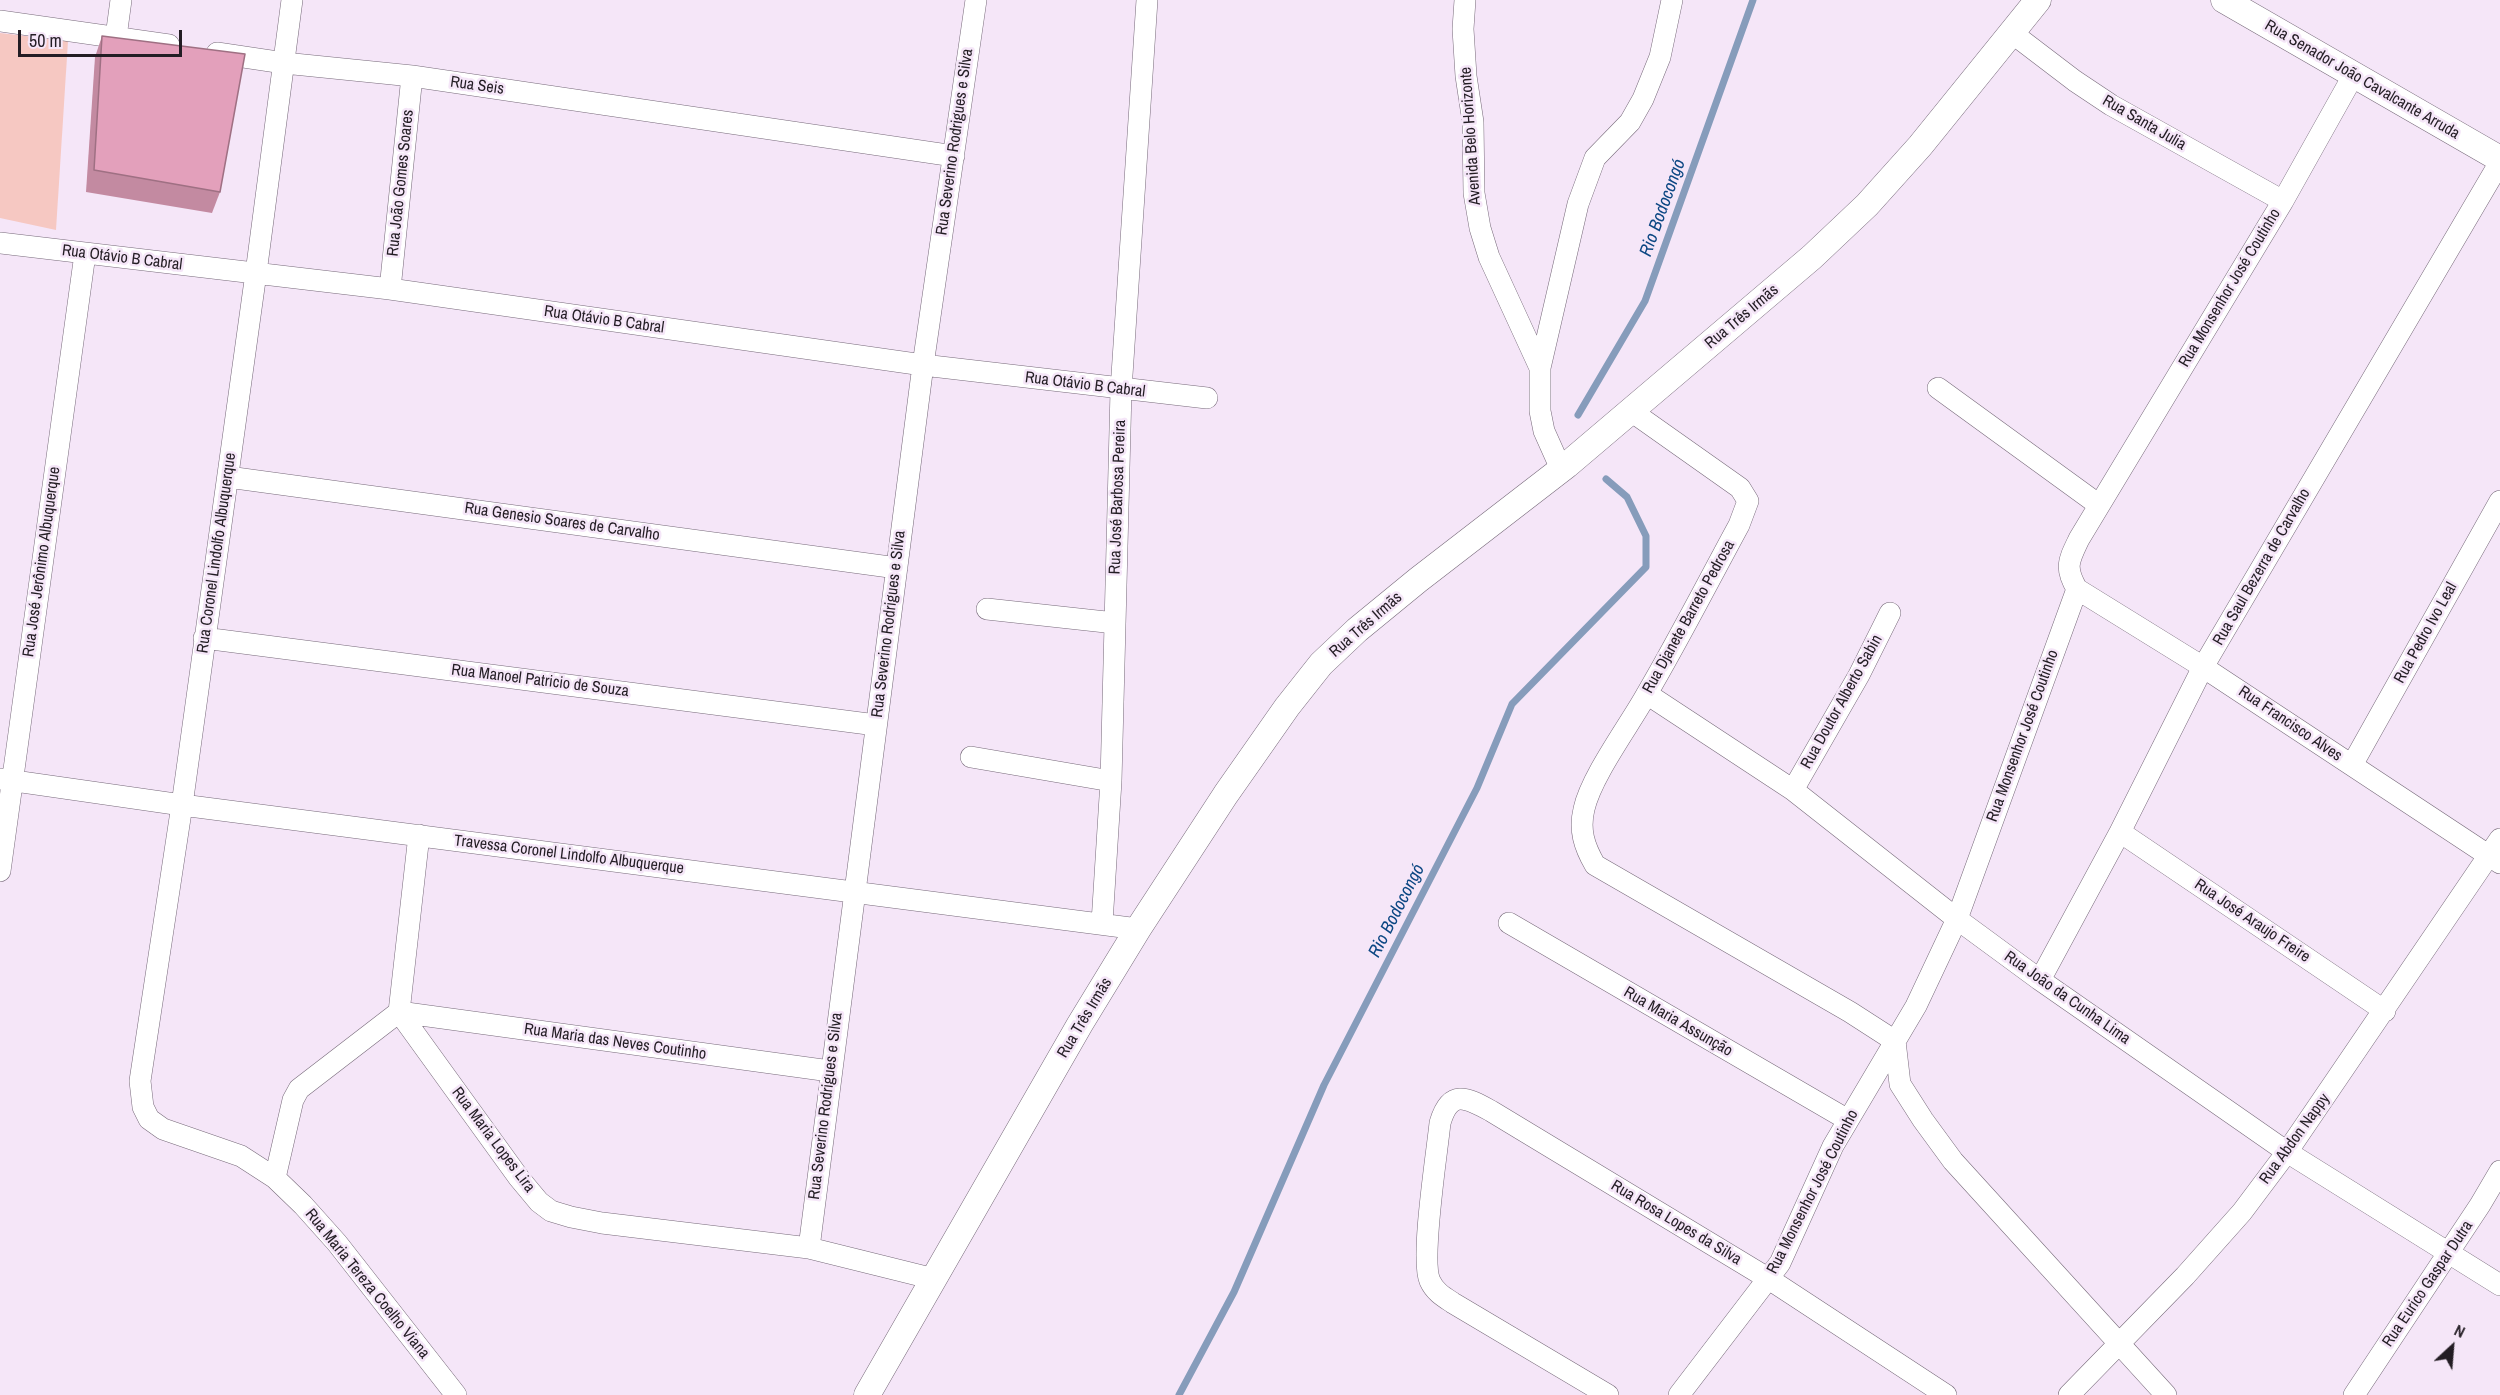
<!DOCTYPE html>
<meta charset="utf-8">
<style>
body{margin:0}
#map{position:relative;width:2500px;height:1395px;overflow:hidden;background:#f5e6f8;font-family:"Archivo Narrow",sans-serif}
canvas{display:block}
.north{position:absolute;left:2422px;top:1317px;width:60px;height:60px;-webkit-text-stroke:4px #f5e6f8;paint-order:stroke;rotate:26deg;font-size:16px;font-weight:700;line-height:24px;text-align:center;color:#231d24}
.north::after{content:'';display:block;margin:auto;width:21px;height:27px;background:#231d24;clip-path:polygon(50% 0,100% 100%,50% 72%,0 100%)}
.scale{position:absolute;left:18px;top:30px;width:164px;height:27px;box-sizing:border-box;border:3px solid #231d24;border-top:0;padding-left:8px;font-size:18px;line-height:21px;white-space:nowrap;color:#231d24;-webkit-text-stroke:4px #f5e6f8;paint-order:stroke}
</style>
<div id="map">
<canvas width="2500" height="1395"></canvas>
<div class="north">N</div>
<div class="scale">50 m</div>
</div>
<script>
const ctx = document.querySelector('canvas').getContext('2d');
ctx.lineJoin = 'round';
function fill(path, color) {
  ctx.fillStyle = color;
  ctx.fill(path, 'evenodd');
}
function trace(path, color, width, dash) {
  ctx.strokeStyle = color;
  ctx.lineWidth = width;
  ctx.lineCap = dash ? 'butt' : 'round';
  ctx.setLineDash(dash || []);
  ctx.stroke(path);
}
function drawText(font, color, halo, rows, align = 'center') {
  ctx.font = font + ' "Archivo Narrow",sans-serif';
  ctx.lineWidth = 5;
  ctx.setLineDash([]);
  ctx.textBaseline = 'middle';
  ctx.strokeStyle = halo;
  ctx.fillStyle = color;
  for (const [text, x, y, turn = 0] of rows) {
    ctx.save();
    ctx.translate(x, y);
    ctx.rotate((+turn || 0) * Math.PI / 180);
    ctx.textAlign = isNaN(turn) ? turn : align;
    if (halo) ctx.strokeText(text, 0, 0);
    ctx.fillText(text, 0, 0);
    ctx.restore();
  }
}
fill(new Path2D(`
 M0 33 68 41 56 230 0 218Z`), '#f6c8c2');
trace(new Path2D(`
 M1578 415 1645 301 1753 0
 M1179 1395 1234 1292 1324 1085 1477 788 1512 704 1646 567V536L1627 497 1606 479`), '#869cbb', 7);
const minor = new Path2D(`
 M292 0 256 273 182 805 140 1081 143 1107 149 1119 163 1129 241 1156 275 1178 303 1205 337 1243 456 1395
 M1465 0 1463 29 1466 76 1473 122 1474 193 1480 228 1489 257 1540 368
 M0 21 169 45
 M2012 33 2075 81 2111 105 2283 201
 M116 37 121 0
 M217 53 284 63 412 76 954 156
 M2353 76 2283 201 2079 539C2069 560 2064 567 2077 589L2203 667 2500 863
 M0 243 390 289 923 365 1207 398
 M390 289 412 76
 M1938 388 2099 505
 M1631 411 1740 488 1748 501 1739 525C1708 582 1678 641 1645 697 1628 727 1591 777 1584 809 1579 830 1584 846 1595 865L1850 1012 1895 1041 1900 1084 1923 1120 1953 1161 2166 1395
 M1561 469 1544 431 1540 411V368L1578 204 1595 158 1630 122 1643 99 1660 57 1672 0
 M228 477 897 568
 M987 609 1115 623
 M204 638 876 725
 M1647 694 1793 790 1957 919 2040 980 2287 1152 2500 1285
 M971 757 1111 781
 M2352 765 2500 501
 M0 779 182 805 1138 929
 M1793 790 1859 675 1890 613
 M2120 832 2385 1011
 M419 835 399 1012 519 1178 539 1202 551 1211 571 1217 602 1223 809 1248 934 1279
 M0 871 85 254
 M1102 923 1111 781 1121 390 1147 0
 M1509 923 1848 1120
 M2040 980 2120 832 2203 667 2500 162
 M275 1178 293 1100 299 1089 399 1012 830 1071
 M809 1248 923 365 976 0
 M1608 1395 1453 1303C1444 1297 1435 1292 1430 1281 1420 1260 1437 1153 1440 1123 1450 1089 1466 1097 1491 1111L1769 1279 1946 1395
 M1679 1395 1780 1263 1833 1146 1916 1006 1957 919 2077 589
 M2069 1395 2185 1276 2242 1212 2287 1152 2500 839
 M2354 1395 2480 1205 2500 1171`);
const tertiary = new Path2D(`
 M2224 0 2500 159
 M867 1395 1080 1024 1138 929 1226 794 1287 707 1321 664 1357 630 1418 580 1567 465 1812 257 1867 205 1920 146 2038 0`);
trace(minor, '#776a7a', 22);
trace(tertiary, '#776a7a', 27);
trace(minor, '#fff', 21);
trace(tertiary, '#fff', 26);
fill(new Path2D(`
 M102 36 220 192 212 213 86 192 95 57Z`), '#c38aa1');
const building = new Path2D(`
 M102 36 245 54 220 192 94 170Z`);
fill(building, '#e3a0bb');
trace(building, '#9f7083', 1.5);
drawText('16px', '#231d24', '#f5e6f8', [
 ["Rua Senador João Cavalcante Arruda",2362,80,30],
 ["Rua Seis",477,86,8],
 ["Rua Santa Julia",2144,123,30],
 ["Avenida Belo Horizonte",1471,136,-94],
 ["Rua Severino Rodrigues e Silva",955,142,-82],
 ["Rua João Gomes Soares",401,183,-84],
 ["Rua Otávio B Cabral",122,258,7],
 ["Rua Monsenhor José Coutinho",2230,288,-59],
 ["Rua Três Irmãs",1742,317,-40],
 ["Rua Otávio B Cabral",604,320,8],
 ["Rua Otávio B Cabral",1085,385,7],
 ["Rua José Barbosa Pereira",1118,497,-88],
 ["Rua Genesio Soares de Carvalho",562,522,8],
 ["Rua Coronel Lindolfo Albuquerque",217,553,-82],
 ["Rua José Jerônimo Albuquerque",42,562,-82],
 ["Rua Saul Bezerra de Carvalho",2262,567,-60],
 ["Rua Djanete Barreto Pedrosa",1689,617,-61],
 ["Rua Severino Rodrigues e Silva",889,624,-83],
 ["Rua Três Irmãs",1366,625,-41],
 ["Rua Pedro Ivo Leal",2426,633,-61],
 ["Rua Manoel Patricio de Souza",540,681,7],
 ["Rua Doutor Alberto Sabin",1842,702,-61],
 ["Rua Francisco Alves",2290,724,34],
 ["Rua Monsenhor José Coutinho",2023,736,-70],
 ["Travessa Coronel Lindolfo Albuquerque",569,855,7],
 ["Rua José Araujo Freire",2252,921,34],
 ["Rua João da Cunha Lima",2067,998,35],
 ["Rua Três Irmãs",1085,1018,-59],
 ["Rua Maria Assunção",1678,1022,30],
 ["Rua Maria das Neves Coutinho",615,1042,8],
 ["Rua Severino Rodrigues e Silva",826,1106,-83],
 ["Rua Abdon Nappy",2295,1139,-54],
 ["Rua Maria Lopes Lira",493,1140,53],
 ["Rua Monsenhor José Coutinho",1813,1192,-63],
 ["Rua Rosa Lopes da Silva",1676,1223,31],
 ["Rua Maria Tereza Coelho Viana",367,1284,51],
 ["Rua Eurico Gaspar Dutra",2428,1284,-56]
]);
drawText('italic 18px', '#0c4783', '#f5e6f8', [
 ["Rio Bodocongó",1663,208,-70],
 ["Rio Bodocongó",1397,911,-63]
]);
</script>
